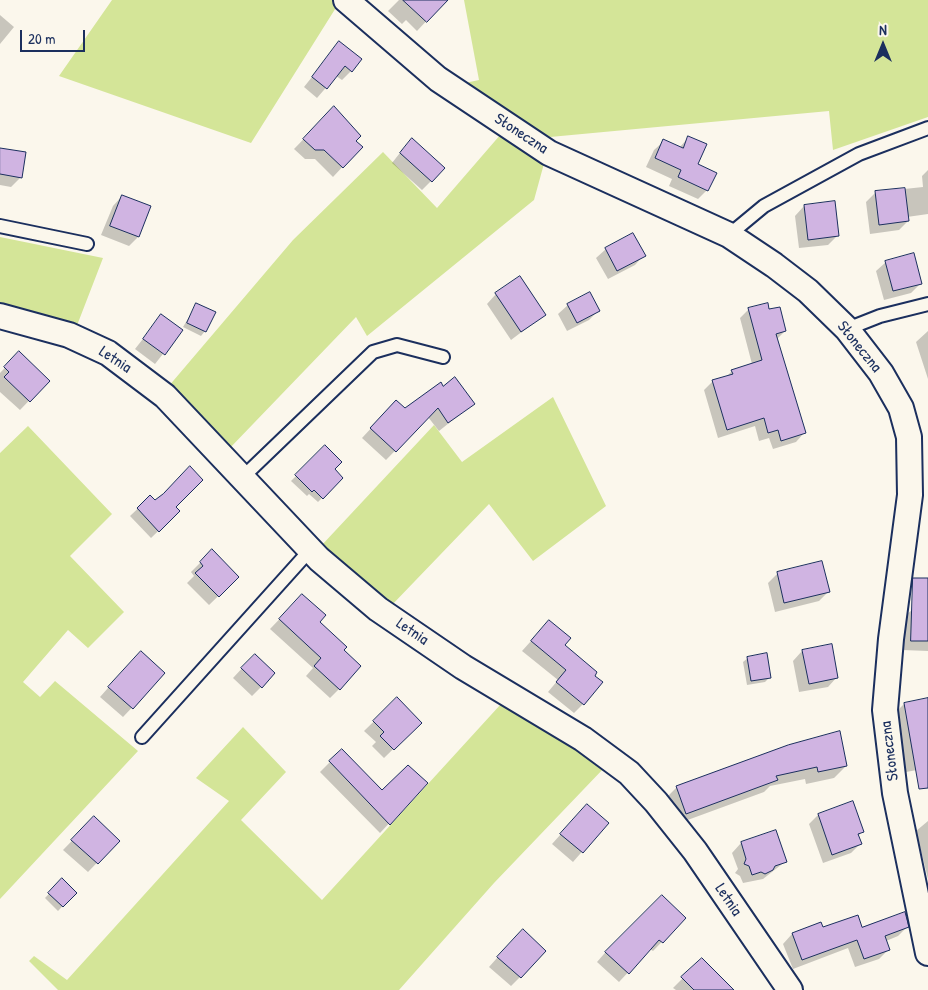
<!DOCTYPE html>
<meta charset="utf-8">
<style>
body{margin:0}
#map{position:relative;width:928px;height:990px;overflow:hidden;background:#fbf7ec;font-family:"Patrick Hand",sans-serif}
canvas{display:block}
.north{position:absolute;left:858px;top:20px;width:50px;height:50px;-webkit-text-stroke:4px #fbf7ec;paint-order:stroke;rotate:0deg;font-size:14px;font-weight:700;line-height:20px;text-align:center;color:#1b2f5e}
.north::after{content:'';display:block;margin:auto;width:18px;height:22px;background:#1b2f5e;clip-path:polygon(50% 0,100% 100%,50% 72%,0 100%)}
.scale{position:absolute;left:20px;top:30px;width:65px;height:22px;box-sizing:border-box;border:2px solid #1b2f5e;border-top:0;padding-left:6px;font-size:15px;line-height:18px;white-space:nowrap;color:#1b2f5e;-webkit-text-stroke:4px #fbf7ec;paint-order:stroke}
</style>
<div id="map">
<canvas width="928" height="990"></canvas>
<div class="north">N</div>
<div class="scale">20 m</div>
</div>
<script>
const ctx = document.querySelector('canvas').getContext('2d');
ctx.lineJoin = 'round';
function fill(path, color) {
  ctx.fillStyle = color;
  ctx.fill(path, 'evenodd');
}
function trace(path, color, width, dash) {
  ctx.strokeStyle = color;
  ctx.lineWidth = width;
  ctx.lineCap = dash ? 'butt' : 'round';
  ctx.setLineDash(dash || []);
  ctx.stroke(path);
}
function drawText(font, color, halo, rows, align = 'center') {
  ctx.font = font + ' "Patrick Hand",sans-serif';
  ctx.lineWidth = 4.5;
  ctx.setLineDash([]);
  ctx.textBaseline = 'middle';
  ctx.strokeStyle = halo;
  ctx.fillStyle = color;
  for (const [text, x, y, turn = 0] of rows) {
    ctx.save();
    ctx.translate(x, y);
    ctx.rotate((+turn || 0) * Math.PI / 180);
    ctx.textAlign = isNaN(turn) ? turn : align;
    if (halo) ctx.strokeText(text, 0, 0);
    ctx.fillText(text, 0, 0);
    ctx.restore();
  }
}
fill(new Path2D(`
 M112 0H332L337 6 251 143 59 76Z
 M464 0H928V117L833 150 829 111 550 137 460 87 465 83 479 80Z
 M501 134 545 160 534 200 367 336 356 317 228 450 168 387 293 240 383 152 437 208Z
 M0 237 103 258 76 328 0 310Z
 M553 397 606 506 533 561 489 504 390 607 321 546 434 425 462 462Z
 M28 426 112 514 70 556 124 612 88 648 68 630 23 682 40 697 55 681 138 751 0 899V453Z
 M501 704 605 767 494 883 399 990H58L29 961 34 956 67 980 229 801 196 778 243 727 286 772 241 820 322 900Z`), '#d4e598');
fill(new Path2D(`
 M399 0H446L417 31 406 20 402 24 388 11Z
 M0 15 14 27 0 44Z
 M339 43 351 71 342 80 336 76 317 98 304 87Z
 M325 117 361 147 333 177 315 159H305L294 149Z
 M688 138 696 164 707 190 698 199 669 186 672 179 646 167 654 150 664 141 679 148Z
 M0 149 21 177 11 187 0 185Z
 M403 149 431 181 422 190 392 163Z
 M928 170V214L907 217 908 221 899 230 870 234 866 202 876 192 923 187 922 176Z
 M122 196 138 237 129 246 101 235 113 206Z
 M804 206 838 235 828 245 799 248 795 216Z
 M606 249 644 255 635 265 608 279 596 258Z
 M886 262 920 284 911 293 884 300 876 271Z
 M496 294 544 315 511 340 487 304Z
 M197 304 205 331 201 336 183 327Z
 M568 305 598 311 589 320 567 331 558 314Z
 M749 309 768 311 785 331 776 340 804 433 796 442 773 449 769 438 759 441 755 426 718 438 704 390 713 381 726 377 732 371 752 364 740 318Z
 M161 316 181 331 155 364 135 349Z
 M928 331V379L916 342Z
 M19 353 48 381 20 410 0 392V373Z
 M443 387 473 404 439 431 428 417 386 460 362 438 387 411 405 409Z
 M325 447 333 469 342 478 318 502 309 494 307 496 291 481Z
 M150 497 155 502 175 507 179 511 151 538 130 516Z
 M212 551 238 577 209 605 187 583 194 576 191 572Z
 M778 573 828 592 819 601 775 612 768 583Z
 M928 598V651L902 650 903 617Z
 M293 605 318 622 342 651 339 689 330 698 306 676 313 668 270 629Z
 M549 621 563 645 593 676 583 704 574 713 548 692 558 680 522 651Z
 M802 651 837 677 828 687 799 692 793 661Z
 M748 658 769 678 765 682 747 685 743 662Z
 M131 662 164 674 123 717 100 697Z
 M245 665 261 687 252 696 233 678Z
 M397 699 420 723 384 758 372 746 376 742 364 731Z
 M928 700V768L906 772 896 712 904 704Z
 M788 746 846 766 834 778 806 784 805 779 770 786 764 792 674 825 665 799 677 787Z
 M342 750 382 792 427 783 380 833 320 772Z
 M853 803 863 831 858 836 860 844 851 853 823 863 809 824 818 815Z
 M578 815 607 823 573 862 552 844Z
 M94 818 118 841 88 872 63 850Z
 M928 821V879L916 831Z
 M775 831 786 861 763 879 743 883 740 876 735 873 738 869 732 853 741 843Z
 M62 880 75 893 58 911 45 898Z
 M685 918 653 951 650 949 619 982 597 962 610 947Z
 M821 924 822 928 907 927 898 936 886 941 889 949 879 959 855 967 848 948 793 969 783 944 792 934Z
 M513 940 520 977 511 986 489 967Z
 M702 959 716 990H676L673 988Z`), '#0003');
const building = new Path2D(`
 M403 0H448L427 22Z
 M339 41 362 59 352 72 345 66 327 89 312 77Z
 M334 106 361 136 356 141 363 147 343 168 324 150H315L303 139Z
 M688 136 707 144 698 164 717 173 708 191 678 177 681 170 655 158 663 139 683 148Z
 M412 138 445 168 432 182 400 153Z
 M0 148 26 152 22 178 0 174Z
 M905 188 909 221 879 225 875 191Z
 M122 195 151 206 139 237 110 226Z
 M835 201 839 236 808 240 804 205Z
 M633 233 646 256 617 271 605 248Z
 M914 253 922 284 893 291 885 261Z
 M520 276 546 315 521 332 495 293Z
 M590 292 600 311 577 323 567 304Z
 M196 303 216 312 206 332 187 323Z
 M768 303 769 309 780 307 786 331 776 334 806 433 781 441 778 430 768 433 764 418 727 430 712 380 733 374 731 370 762 360 748 308Z
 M161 314 183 330 165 355 143 339Z
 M19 351 50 381 30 402 4 377 9 372 4 367Z
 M455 377 475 404 448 423 438 408 396 452 370 428 396 400 405 408 441 382 443 386Z
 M325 445 342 462 335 469 343 478 323 499 314 490 312 492 295 475Z
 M190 466 203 480 176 507 180 511 159 532 137 508 150 495 155 500 163 494Z
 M212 549 239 577 219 597 195 573 203 566 200 562Z
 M822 561 830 592 784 603 777 572Z
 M913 578H928V641H911Z
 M302 594 326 615 320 622 347 647 344 650 361 666 340 690 314 666 321 658 279 619Z
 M549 620 571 638 565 645 597 672 595 676 603 682 584 705 556 682 566 670 531 641Z
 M832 644 838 678 809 684 802 650Z
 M141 651 165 673 133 709 108 687Z
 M767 653 771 678 751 681 747 657Z
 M255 654 275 673 262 688 241 668Z
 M397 697 422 723 394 750 380 736 384 732 373 721Z
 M928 698V788L919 789 904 703Z
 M840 731 847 766 818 772 817 767 776 776 778 780 686 814 676 786 788 745Z
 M342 749 382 790 408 765 428 783 390 825 329 761Z
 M853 801 864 832 858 834 862 844 832 855 818 814Z
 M587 804 609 823 583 853 560 834Z
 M94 816 120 841 98 864 71 840Z
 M776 830 787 862 775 866 773 870 765 874 761 872 752 875 749 866 744 864 746 859 741 842Z
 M62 878 77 893 63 907 48 893Z
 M662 895 686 918 663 943 659 940 629 974 605 952Z
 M905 912 909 927 885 936 890 950 864 959 857 940 802 960 792 933 821 922 823 927 858 915 862 927Z
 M523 929 546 951 521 978 497 957Z
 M702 958 734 990H694L681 977Z`);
fill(building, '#d0b4e2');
trace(building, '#1b2f5e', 1);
const lane = new Path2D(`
 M0 226 87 244
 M729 235 764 206 859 154 928 128
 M847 329 880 316 928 304
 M243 477 373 352 397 345 443 357
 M142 737 311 549`);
const street = new Path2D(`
 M346 0 438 79 549 153 729 235 774 265 808 291 847 329 881 373 901 408 909 437 910 495 891 639 885 710 895 793 928 953
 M0 316 69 335 108 353 165 396 319 559 378 609 463 667 583 739 629 773 656 802 695 851 790 990`);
trace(lane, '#1b2f5e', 16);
trace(street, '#1b2f5e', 28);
trace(lane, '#fbf7ec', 12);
trace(street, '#fbf7ec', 24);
drawText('16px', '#1b2f5e', '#fbf7ec', [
 ["Słoneczna",521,134,33],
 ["Słoneczna",859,347,51],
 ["Letnia",115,360,33],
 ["Letnia",412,632,34],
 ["Słoneczna",890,751,-97],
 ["Letnia",728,900,56]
]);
</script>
